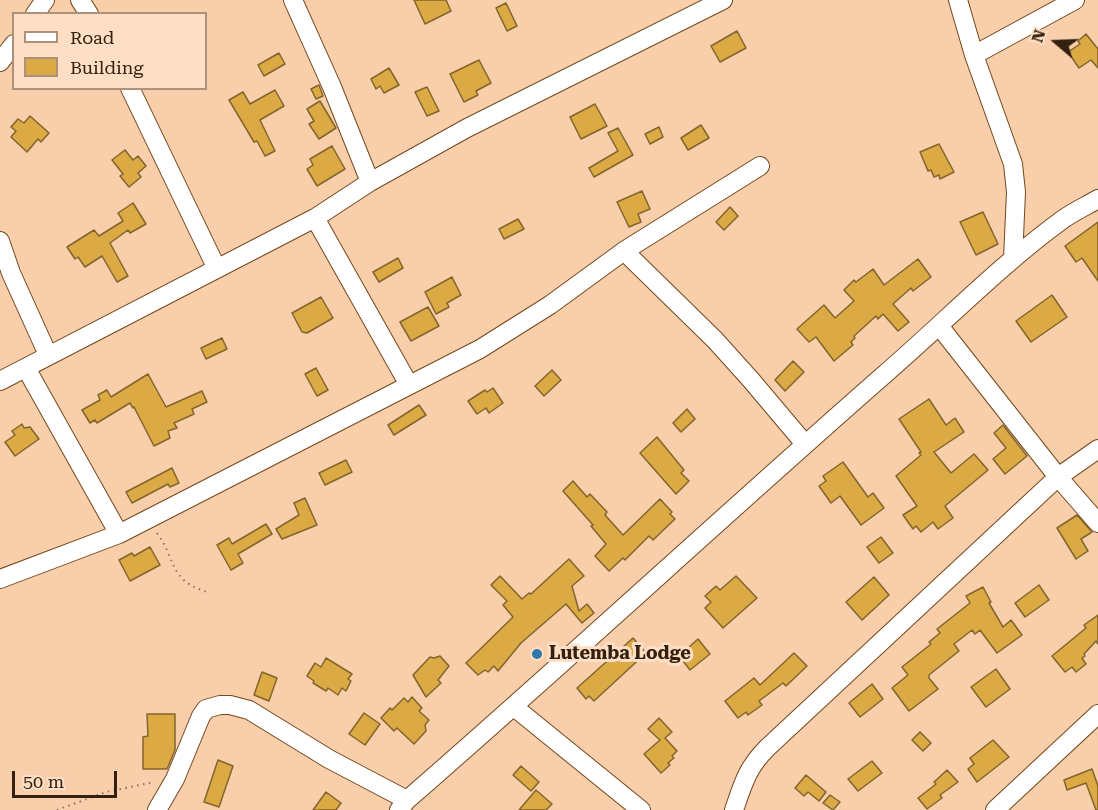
<!DOCTYPE html>
<style>
body{margin:0}
#map{position:relative;width:1098px;height:810px;overflow:hidden;background:#f9cfab;font-family:"Roboto Serif",serif}
canvas{display:block}
.legend{position:absolute;left:12px;top:12px;width:195px;height:78px;box-sizing:border-box;background:#fedec4;border:2px solid #ad927b;margin:0;padding:8px 10px;list-style:none;font-size:18px;color:#33200e}
.legend li{display:flex;align-items:center;gap:12px;height:30px}
.legend b{width:30px;border:2px solid #ad927b}
.north{position:absolute;left:1026px;top:12px;width:60px;height:60px;-webkit-text-stroke:4px #fedec4;paint-order:stroke;rotate:289deg;font-size:16px;font-weight:700;line-height:24px;text-align:center;color:#33200e}
.north::after{content:'';display:block;margin:auto;width:21px;height:27px;background:#33200e;clip-path:polygon(50% 0,100% 100%,50% 72%,0 100%)}
.scale{position:absolute;left:12px;top:771px;width:105px;height:27px;box-sizing:border-box;border:3px solid #33200e;border-top:0;padding-left:8px;font-size:18px;line-height:21px;white-space:nowrap;color:#33200e;-webkit-text-stroke:4px #fedec4;paint-order:stroke}
</style>
<div id="map">
<canvas width="1098" height="810"></canvas>
<ul class="legend">
<li><b style="height:8px;background:#fff"></b>Road</li>
<li><b style="height:16px;background:#dbaa44"></b>Building</li>
</ul>
<div class="north">N</div>
<div class="scale">50 m</div>
</div>
<script>
const ctx = document.querySelector('canvas').getContext('2d');
ctx.lineJoin = 'round';
function fill(path, color) {
  ctx.fillStyle = color;
  ctx.fill(path, 'evenodd');
}
function trace(path, color, width, dash) {
  ctx.strokeStyle = color;
  ctx.lineWidth = width;
  ctx.lineCap = dash ? 'butt' : 'round';
  ctx.setLineDash(dash || []);
  ctx.stroke(path);
}
function drawText(font, color, halo, rows, align = 'center') {
  ctx.font = font + ' "Roboto Serif",serif';
  ctx.lineWidth = 6;
  ctx.setLineDash([]);
  ctx.textBaseline = 'middle';
  ctx.strokeStyle = halo;
  ctx.fillStyle = color;
  for (const [text, x, y, turn = 0] of rows) {
    ctx.save();
    ctx.translate(x, y);
    ctx.rotate((+turn || 0) * Math.PI / 180);
    ctx.textAlign = isNaN(turn) ? turn : align;
    if (halo) ctx.strokeText(text, 0, 0);
    ctx.fillText(text, 0, 0);
    ctx.restore();
  }
}
const building = new Path2D(`
 M414 0H446L451 11 425 24Z
 M506 3 517 26 507 31 496 8Z
 M737 31 746 48 720 62 711 46Z
 M1086 34 1098 49V68L1091 60 1079 68 1068 52 1080 44 1078 41Z
 M279 53 285 64 264 76 258 65Z
 M479 60 491 83 476 91 478 95 464 102 450 74Z
 M389 68 399 85 384 93 380 86 376 89 371 79Z
 M319 85 323 96 316 99 311 89Z
 M427 87 439 111 427 116 415 92Z
 M275 90 284 106 260 120 275 151 265 156 257 141 254 142 229 100 243 92 250 104Z
 M320 101 336 128 319 139 309 124 314 121 307 109Z
 M595 104 607 126 581 139 570 117Z
 M30 116 49 133 41 142 38 139 27 152 11 137 16 131 11 127 18 119 24 123Z
 M701 125 709 138 688 150 681 138Z
 M659 127 663 137 650 144 645 134Z
 M618 128 633 155 594 177 589 168 618 151 608 133Z
 M939 144 954 172 940 179 939 175 934 177 931 170 928 171 920 152Z
 M332 146 345 169 317 186 307 169 313 165 310 159Z
 M125 150 133 160 138 156 146 166 138 173 141 177 129 187 120 176 123 174 112 160Z
 M642 191 650 209 638 214 641 222 629 227 617 202Z
 M133 203 146 224 130 233 128 230 110 243 128 276 117 282 102 256 85 267 78 257 75 259 67 247 94 230 99 236 123 221 118 213Z
 M730 207 738 216 724 230 716 222Z
 M983 212 998 244 976 255 960 222Z
 M518 219 524 229 504 239 499 229Z
 M1098 222V281L1082 258 1076 262 1065 246Z
 M398 258 403 268 379 282 373 272Z
 M918 259 931 277 913 291 911 288 893 304 909 322 898 331 883 314 878 319 876 316 854 336 855 338 851 342 853 345 834 361 816 337 809 342 797 329 824 305 835 318 854 301 844 290 854 280 856 282 873 269 884 285Z
 M452 277 461 295 447 303 449 307 436 314 425 292Z
 M1052 295 1067 317 1031 342 1016 321Z
 M321 297 333 318 307 333 302 332 292 313Z
 M428 307 439 326 411 341 400 322Z
 M222 338 227 349 206 359 201 348Z
 M793 361 804 372 785 391 775 380Z
 M316 368 328 390 317 396 305 374Z
 M552 370 561 380 544 396 535 386Z
 M148 374 166 407 202 391 207 402 192 409 194 414 174 423 177 428 168 431 170 438 154 446 134 407 133 408 130 403 97 423 95 420 90 423 82 410 100 400 98 395 107 390 111 397Z
 M493 388 503 403 489 413 486 408 477 414 468 401 485 390 487 392Z
 M929 399 946 425 955 418 964 432 934 452 951 473 974 454 988 470 945 506 953 518 938 529 933 522 921 532 916 526 913 529 903 515 917 506 896 476 921 455 919 453 921 452 899 419Z
 M419 405 426 415 394 435 388 425Z
 M687 409 695 419 681 432 673 423Z
 M22 424 24 428 30 427 39 439 15 456 5 442 15 435 12 431Z
 M1003 425 1027 456 1005 474 993 459 1006 448 994 433Z
 M657 437 684 470 681 473 689 481 676 494 640 453Z
 M346 460 352 472 325 485 319 473Z
 M843 462 868 497 873 493 884 508 861 525 840 496 831 503 819 486 826 481 823 476Z
 M172 468 179 483 170 487 168 484 132 503 126 492Z
 M573 481 587 497 590 494 607 512 605 515 623 535 660 499 672 512 670 514 675 519 653 540 649 536 625 560 623 558 609 571 595 556 606 544 591 526 593 525 563 491Z
 M305 498 317 525 282 539 276 529 299 515 294 503Z
 M1077 515 1092 532 1081 539 1088 551 1076 559 1057 528Z
 M266 524 272 534 238 554 243 563 231 570 217 545 229 538 232 544Z
 M881 537 893 553 879 563 867 547Z
 M150 547 160 565 130 581 119 560 132 553 134 556Z
 M569 559 584 576 572 586 579 611 587 604 594 613 582 623 566 604 521 643 498 671 494 666 488 672 485 670 478 675 466 663 513 617 503 605 507 601 491 585 500 576 522 599 529 593 531 594Z
 M736 576 757 598 723 628 705 608 711 602 705 596 716 586 720 590Z
 M874 577 889 595 862 620 846 602Z
 M1039 585 1049 600 1025 617 1015 603Z
 M983 587 991 602 989 603 1003 627 1011 620 1022 635 997 653 980 630 975 634 972 630 954 644 959 651 929 675V678L938 689 909 711 892 688 908 675 902 667 931 644 929 642 940 633 937 629 970 603 966 596Z
 M1098 615V644L1096 641 1084 654 1085 656 1082 658 1086 664 1076 672 1072 667 1065 672 1052 656 1086 628 1084 625Z
 M633 638 646 653 594 701 589 696 586 699 577 688Z
 M698 639 710 654 690 670 679 656Z
 M794 653 807 666 786 686 783 683 759 701 762 705 748 715 746 712 738 718 725 701 754 678 760 685Z
 M440 656 449 666 438 680 441 683 426 697 413 675 430 657 434 658Z
 M326 658 352 674 348 679 351 681 346 691 342 688 338 695 328 688 326 691 313 683 314 681 307 676 315 663 321 667Z
 M996 669 1010 689 986 707 971 687Z
 M262 672 277 678 269 701 254 695Z
 M872 684 883 699 860 717 849 703Z
 M412 697 422 708 419 711 429 720 425 725 426 731 414 744 397 728 394 731 381 718 390 708 392 710 404 698 408 702Z
 M364 713 380 724 365 745 349 734Z
 M147 714H175V750L167 769H143V737L148 736Z
 M659 718 672 732 665 738 677 751 672 756 674 758 668 763 670 765 661 773 644 754 660 740 648 729Z
 M920 732 931 743 923 751 912 740Z
 M993 740 1009 757 977 782 968 769 974 764 970 758Z
 M218 760 233 766 219 807 204 802Z
 M872 761 882 773 858 791 848 779Z
 M521 766 539 782 531 791 513 775Z
 M1092 769 1098 786V810H1096L1086 783 1067 790 1064 780Z
 M947 770 958 782 940 795 942 798 927 809 918 798 936 784 934 782Z
 M806 775 826 792 819 801 808 792 804 796 795 788Z
 M536 790 552 804 546 810H519Z
 M326 792 341 803 336 810H313Z
 M830 795 840 802 833 810 823 803Z`);
fill(building, '#dbaa44');
trace(building, '#82652c', 1.5);
const minor = new Path2D(`
 M80 0 89 14
 M293 0 332 87 370 182
 M958 0 974 55 1013 164 1016 192 1013 259
 M35 14 45 0
 M974 55 1075 0
 M0 62 14 44
 M130 88 217 269
 M315 218 409 385
 M0 241 11 273 48 355
 M624 251 715 340 751 380 805 444
 M940 327 1058 477 1098 523
 M26 368 119 534
 M0 381 315 218 370 182 467 128 723 0
 M0 579 119 534 480 349 550 305 624 251 760 166
 M514 707 641 810
 M157 810 175 779 201 716 206 709 220 705H230L249 710 329 759 407 800
 M399 810 407 800C568 660 724 515 885 374 944 323 999 266 1062 220 1073 212 1086 206 1098 199
 M734 810C743 784 747 768 767 748L1058 477 1098 449
 M995 810 1098 714`);
trace(minor, '#73471b', 20);
trace(new Path2D(`
 M157 533C177 560 168 580 207 592
 M57 810 106 792 154 782`), '#8f7257', 2, [1.5, 4.5]);
trace(minor, '#fff', 18);
for (const [x, y, r, color] of [
 [537,654,6,"#2e79ac"]
]) {
  const dot = new Path2D();
  dot.arc(x, y, r, 0, 2 * Math.PI);
  ctx.fillStyle = color;
  ctx.fill(dot);
  trace(dot, '#fedec4', 2);
}
drawText('bold 18px', '#33200e', '#fedec4', [
 ["Lutemba Lodge",549,654]
], 'left');
</script>
